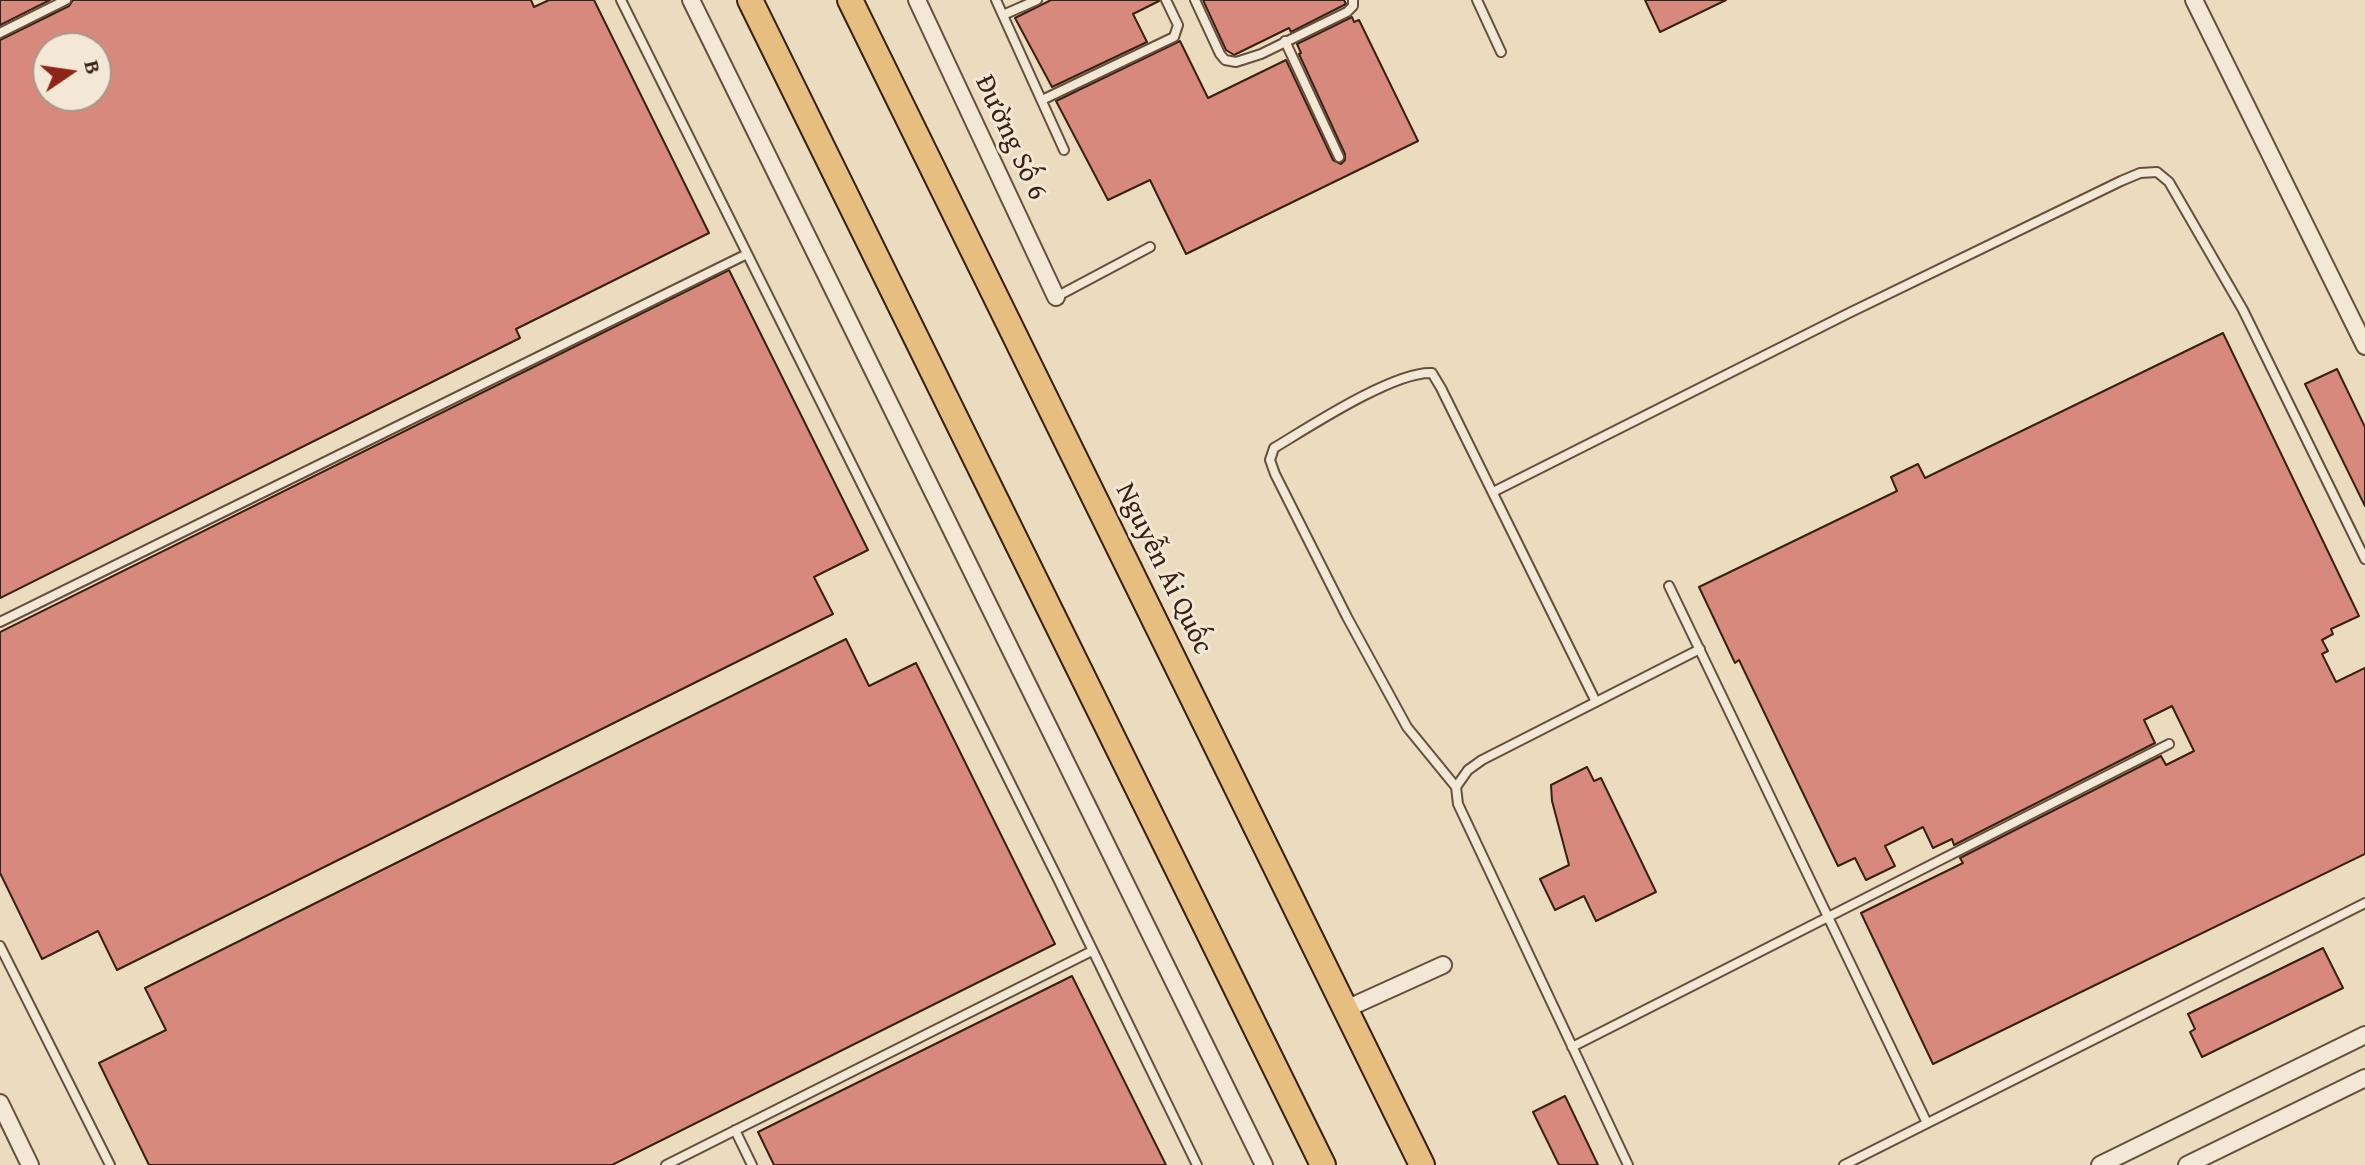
<!DOCTYPE html>
<meta charset="utf-8">
<style>
body{margin:0}
#map{position:relative;width:2365px;height:1165px;overflow:hidden;background:#ebdbbf;font-family:"Gentium Book Plus",serif}
canvas{display:block}
.north{position:absolute;left:32px;top:32px;width:80px;height:80px;box-sizing:border-box;background:#f2e8d5;border:2px solid #a89887;border-radius:50%;rotate:77deg;font-size:22px;font-weight:700;line-height:32px;text-align:center;color:#392012}
.north::after{content:'';display:block;margin:auto;width:28px;height:36px;background:#8f2418;clip-path:polygon(50% 0,100% 100%,50% 72%,0 100%)}
</style>
<div id="map">
<canvas width="2365" height="1165"></canvas>
<div class="north">B</div>
</div>
<script>
const ctx = document.querySelector('canvas').getContext('2d');
ctx.lineJoin = 'round';
function fill(path, color) {
  ctx.fillStyle = color;
  ctx.fill(path, 'evenodd');
}
function trace(path, color, width, dash) {
  ctx.strokeStyle = color;
  ctx.lineWidth = width;
  ctx.lineCap = dash ? 'butt' : 'round';
  ctx.setLineDash(dash || []);
  ctx.stroke(path);
}
function drawText(font, color, halo, rows, align = 'center') {
  ctx.font = font + ' "Gentium Book Plus",serif';
  ctx.lineWidth = 6;
  ctx.setLineDash([]);
  ctx.textBaseline = 'middle';
  ctx.strokeStyle = halo;
  ctx.fillStyle = color;
  for (const [text, x, y, turn = 0] of rows) {
    ctx.save();
    ctx.translate(x, y);
    ctx.rotate((+turn || 0) * Math.PI / 180);
    ctx.textAlign = isNaN(turn) ? turn : align;
    if (halo) ctx.strokeText(text, 0, 0);
    ctx.fillText(text, 0, 0);
    ctx.restore();
  }
}
const building = new Path2D(`
 M0 0H50L0 25Z
 M73 0H531L534 7 549 0H594L709 233 516 329 520 338 0 598V40L69 6ZM48 48H96V96H48Z
 M1051 0H1159V1L1133 14 1147 42 1052 87 1015 18Z
 M1203 0H1344L1346 4 1291 32 1289 28 1234 55 1226 50Z
 M1645 0H1726L1660 32Z
 M1352 17 1354 22 1359 20 1418 141 1186 254 1150 180 1108 200 1056 101 1180 41 1208 98 1286 60 1333 160 1341 164 1345 160V154L1299 54 1301 53 1297 44Z
 M729 270 868 550 814 577 833 614 117 970 98 931 42 959 0 873V632Z
 M2223 333 2359 616 2331 629 2333 634 2322 640 2328 651 2322 654 2336 682 2365 668V854L1933 1064 1861 913 1963 863 1960 858 2161 756 2166 765 2194 751 2172 706 2144 720 2155 743 1954 845 1952 839 1933 848 1923 827 1885 846 1895 866 1866 880 1855 858 1838 866 1739 660 1735 663 1699 587 1897 491 1891 477 1918 464 1925 478Z
 M2337 369 2365 427V506L2305 384Z
 M846 639 869 686 916 663 1055 944 612 1165H149L99 1063 166 1030 145 988Z
 M1587 767 1594 781 1601 778 1656 892 1596 921 1584 896 1555 910 1540 879 1569 865 1552 801 1551 785Z
 M2323 948 2343 988 2202 1057 2190 1032 2195 1029 2188 1014Z
 M1072 976 1166 1165H774L758 1132Z
 M1565 1096 1598 1165H1559L1533 1112Z`);
fill(building, '#d8897d');
trace(building, '#392012', 2);
const service = new Path2D(`
 M621 0 1058 879 1197 1165
 M996 0 1064 150
 M1195 0 1220 54 1225 60 1236 62 1261 54 1347 12 1353 6V0
 M1477 0 1501 52
 M1003 15 1037 0
 M0 33 66 0
 M1285 41 1339 157
 M1042 100 1174 37 1178 25 1166 0
 M1056 297 1150 247
 M1493 492 1849 313 2121 181 2140 173 2157 172 2169 182 2243 310 2365 559
 M1669 586 1927 1123
 M0 622 747 254
 M1456 787 1407 727 1347 617 1275 474 1270 460 1274 448C1309 427 1394 371 1432 373L1441 388 1596 702
 M0 946 110 1165
 M1572 1047 2169 744
 M735 1130 752 1165
 M666 1165 1092 951
 M1628 1165 1458 804 1456 787 1468 770 1482 760 1700 649
 M1844 1165 2365 903`);
const minor = new Path2D(`
 M691 0 1264 1165
 M917 0 1056 297
 M2194 0 2365 346
 M1346 1009 1443 965
 M0 1103 30 1165
 M2100 1165 2365 1035
 M2187 1165 2365 1078`);
const primary = new Path2D(`
 M750 0 1323 1165
 M850 0 1422 1165`);
trace(service, '#664f3d', 12);
trace(minor, '#664f3d', 20);
trace(primary, '#392012', 28);
trace(service, '#f2e8d5', 8);
trace(minor, '#f2e8d5', 16);
trace(primary, '#e6be80', 24);
drawText('28px', '#392012', '#f2e8d5', [
 ["Đường Số 6",1010,138,65],
 ["Nguyễn Ái Quốc",1163,569,64]
]);
</script>
